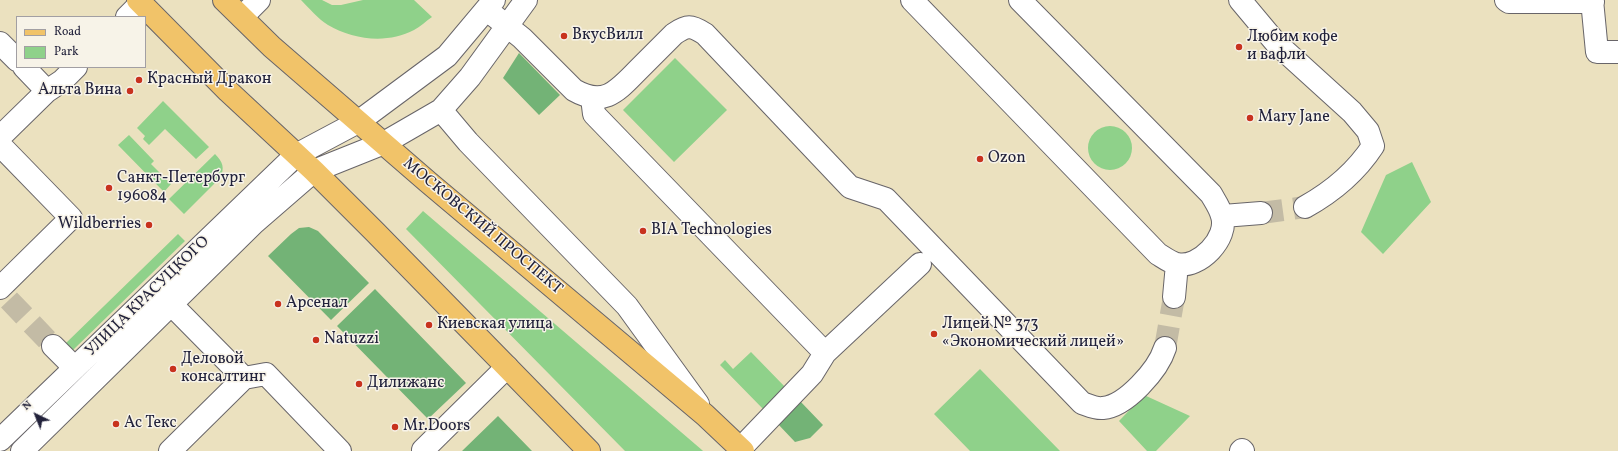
<!DOCTYPE html>
<meta charset="utf-8">
<style>
body{margin:0}
#map{position:relative;width:1618px;height:451px;overflow:hidden;background:#ebe1bf;font-family:Vollkorn,serif}
canvas{display:block}
.legend{position:absolute;left:16px;top:16px;width:130px;height:52px;box-sizing:border-box;background:#f7f3e8;border:1px solid #a29fa3;margin:0;padding:5px 7px;list-style:none;font-size:12px;color:#22223b}
.legend li{display:flex;align-items:center;gap:8px;height:20px}
.legend b{width:20px;border:1px solid #a29fa3}
.north{position:absolute;left:16px;top:395px;width:40px;height:40px;-webkit-text-stroke:3px #f7f3e8;paint-order:stroke;rotate:317deg;font-size:11px;font-weight:700;line-height:16px;text-align:center;color:#22223b}
.north::after{content:'';display:block;margin:auto;width:14px;height:18px;background:#22223b;clip-path:polygon(50% 0,100% 100%,50% 72%,0 100%)}
</style>
<div id="map">
<canvas width="1618" height="451"></canvas>
<ul class="legend">
<li><b style="height:5px;background:#f1c369"></b>Road</li>
<li><b style="height:11px;background:#8fd18a"></b>Park</li>
</ul>
<div class="north">N</div>
</div>
<script>
const ctx = document.querySelector('canvas').getContext('2d');
ctx.lineJoin = 'round';
function fill(path, color) {
  ctx.fillStyle = color;
  ctx.fill(path, 'evenodd');
}
function trace(path, color, width, dash) {
  ctx.strokeStyle = color;
  ctx.lineWidth = width;
  ctx.lineCap = dash ? 'butt' : 'round';
  ctx.setLineDash(dash || []);
  ctx.stroke(path);
}
function drawText(font, color, halo, rows, align = 'center') {
  ctx.font = font + ' Vollkorn,serif';
  ctx.lineWidth = 3;
  ctx.setLineDash([]);
  ctx.textBaseline = 'middle';
  ctx.strokeStyle = halo;
  ctx.fillStyle = color;
  for (const [text, x, y, turn = 0] of rows) {
    ctx.save();
    ctx.translate(x, y);
    ctx.rotate((+turn || 0) * Math.PI / 180);
    ctx.textAlign = isNaN(turn) ? turn : align;
    if (halo) ctx.strokeText(text, 0, 0);
    ctx.fillText(text, 0, 0);
    ctx.restore();
  }
}
fill(new Path2D(`
 M301 0H322L332 5H341L363 0H414L432 17C426 21 420 27 414 30 388 44 353 40 328 25 318 19 309 8 301 0Z
 M675 58 727 110 674 162 623 110Z
 M163 101 209 147 196 159 165 129 149 145 143 139 145 136 137 128Z
 M1088 148a22 22 0 1 1 44 0a22 22 0 1 1-44 0Z
 M129 135 154 161 151 164 171 184 164 192 118 145Z
 M215 154C223 162 225 168 220 178L184 214 169 199Z
 M1412 162 1431 202 1383 254 1361 232 1386 175Z
 M423 211 702 450 703 451H625L406 229Z
 M178 234 185 241 73 350 66 343Z
 M751 352 787 389 765 411 720 365 725 360 733 369Z
 M980 369 1060 451H970L934 414Z
 M1144 395 1190 416 1156 451H1147L1119 421Z`), '#8fd18a');
fill(new Path2D(`
 M519 53 560 95 539 115 503 78Z
 M309 227 318 231 369 283 331 320 268 256 291 234 299 228Z
 M375 289 466 383 428 419 337 326Z
 M800 401 823 425 810 438 795 442 777 423Z
 M498 416 532 451H462Z`), '#73b376');
trace(new Path2D(`
 M1261 213 1305 207
 M9 300 53 346
 M1165 348 1174 297`), '#c3bba5', 22, [22, 11]);
const minor = new Path2D(`
 M912 0 1158 254C1163 257 1171 263 1177 264 1199 269 1229 238 1222 216 1220 208 1215 201 1211 194L1020 0
 M1240 0 1276 43 1352 112 1368 131 1373 146C1356 172 1332 192 1305 207
 M1506 0 1509 2H1593
 M1592 0 1597 52H1618
 M487 10 522 38 574 90C605 108 618 90 639 69 651 57 662 46 674 34 687 25 691 25 705 34L850 187 886 199 1082 403C1088 405 1096 409 1103 408 1126 406 1158 370 1165 348
 M127 17 141 3
 M242 17 259 0
 M0 43 17 60
 M24 67 47 91
 M592 98 594 114 825 353
 M441 110 468 142 627 306 698 404
 M0 137 47 91 62 81 76 67
 M0 145 71 218 0 288
 M1223 216 1261 213
 M162 295 244 378
 M1174 297 1177 264
 M53 346 75 368
 M0 440 296 155 358 122 447 56 494 0
 M741 448 812 374 825 353 920 264
 M423 450 507 367
 M22 451 254 223 314 171 384 143 441 110 470 77 526 0
 M170 451 244 378 266 374 340 451
 M1241 451 1242 450 1243 451`);
const major = new Path2D(`
 M138 0 228 91 314 171 376 233 589 451
 M224 0 272 47 428 182 705 415 743 451`);
trace(minor, '#686569', 24);
trace(major, '#686569', 24);
trace(minor, '#fff', 22);
trace(major, '#f1c369', 22);
for (const [x, y, r, color] of [
 [564,36,4,"#c8321e"],
 [1239,47,4,"#c8321e"],
 [139,80,4,"#c8321e"],
 [130,91,4,"#c8321e"],
 [1250,118,4,"#c8321e"],
 [980,159,4,"#c8321e"],
 [109,188,4,"#c8321e"],
 [149,225,4,"#c8321e"],
 [643,231,4,"#c8321e"],
 [278,304,4,"#c8321e"],
 [429,325,4,"#c8321e"],
 [934,334,4,"#c8321e"],
 [316,340,4,"#c8321e"],
 [173,369,4,"#c8321e"],
 [359,384,4,"#c8321e"],
 [116,424,4,"#c8321e"],
 [395,427,4,"#c8321e"]
]) {
  const dot = new Path2D();
  dot.arc(x, y, r, 0, 2 * Math.PI);
  ctx.fillStyle = color;
  ctx.fill(dot);
  trace(dot, '#f7f3e8', 1.5);
}
drawText('16px', '#22223b', '#f7f3e8', [
 ["ВкусВилл",572,36],
 ["Любим кофе",1247,38],
 ["и вафли",1247,56],
 ["Красный Дракон",147,80],
 ["Альта Вина",122,91,"right"],
 ["Mary Jane",1258,118],
 ["Ozon",988,159],
 ["Санкт-Петербург",117,179],
 ["196084",117,197],
 ["Wildberries",141,225,"right"],
 ["BIA Technologies",651,231],
 ["Арсенал",286,304],
 ["Киевская улица",437,325],
 ["Лицей № 373",942,325],
 ["«Экономический лицей»",942,343],
 ["Natuzzi",324,340],
 ["Деловой",181,360],
 ["консалтинг",181,378],
 ["Дилижанс",367,384],
 ["Ас Текс",124,424],
 ["Mr.Doors",403,427]
], 'left');
drawText('16px', '#22223b', '#f7f3e8', [
 ["МОСКОВСКИЙ ПРОСПЕКТ",482,227,40],
 ["УЛИЦА КРАСУЦКОГО",148,297,-44]
]);
</script>
